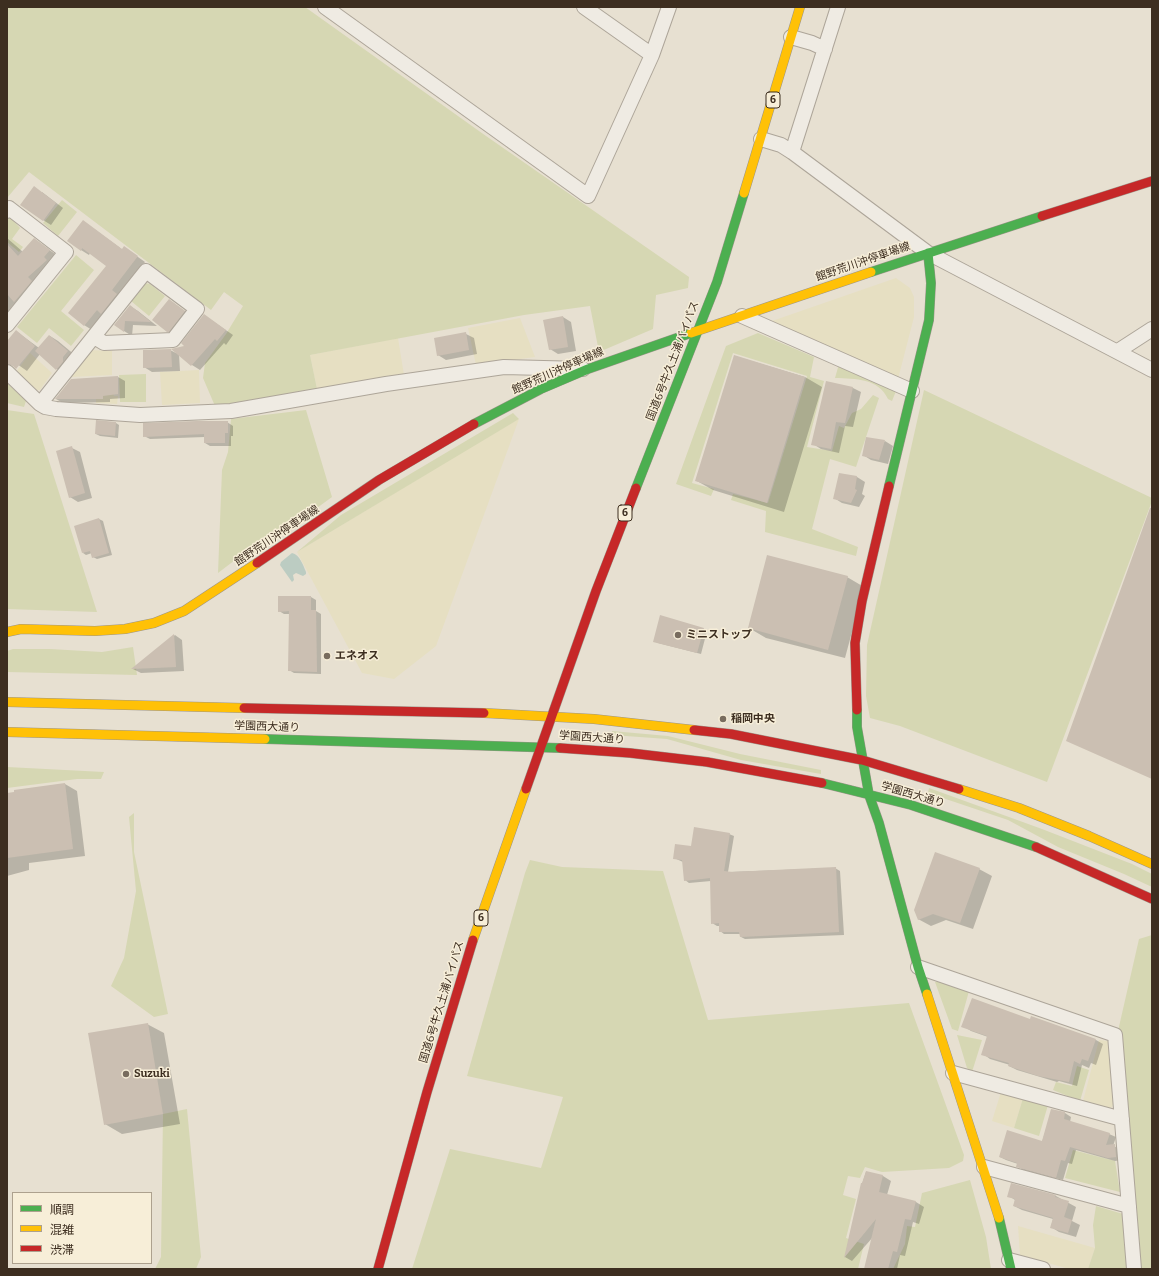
<!DOCTYPE html>
<meta charset="utf-8">
<style>
body{margin:0}
#map{position:relative;width:1159px;height:1276px;overflow:hidden;background:#e7e0d1;font-family:Bitter,"Noto Sans JP",serif}
canvas{display:block}
.frame{position:absolute;inset:0;border:8px solid #3d2e20;pointer-events:none}
.legend{position:absolute;left:12px;top:1192px;width:140px;height:72px;box-sizing:border-box;background:#f7eed8;border:1px solid #ada18e;margin:0;padding:5px 7px;list-style:none;font-size:12px;color:#3d2e20}
.legend li{display:flex;align-items:center;gap:8px;height:20px}
.legend b{width:20px;border:1px solid #ada18e}
</style>
<div id="map">
<canvas width="1159" height="1276"></canvas>
<div class="frame"></div>
<ul class="legend">
<li><b style="height:5px;background:#4caf50"></b>順調</li>
<li><b style="height:5px;background:#ffc107"></b>混雑</li>
<li><b style="height:5px;background:#c62828"></b>渋滞</li>
</ul>
</div>
<script>
const ctx = document.querySelector('canvas').getContext('2d');
ctx.lineJoin = 'round';
function fill(path, color) {
  ctx.fillStyle = color;
  ctx.fill(path, 'evenodd');
}
function trace(path, color, width, dash) {
  ctx.strokeStyle = color;
  ctx.lineWidth = width;
  ctx.lineCap = dash ? 'butt' : 'round';
  ctx.setLineDash(dash || []);
  ctx.stroke(path);
}
function drawText(font, color, halo, rows, align = 'center') {
  ctx.font = font + ' Bitter,"Noto Sans JP",serif';
  ctx.lineWidth = 3;
  ctx.setLineDash([]);
  ctx.textBaseline = 'middle';
  ctx.strokeStyle = halo;
  ctx.fillStyle = color;
  for (const [text, x, y, turn = 0] of rows) {
    ctx.save();
    ctx.translate(x, y);
    ctx.rotate((+turn || 0) * Math.PI / 180);
    ctx.textAlign = isNaN(turn) ? turn : align;
    if (halo) ctx.strokeText(text, 0, 0);
    ctx.fillText(text, 0, 0);
    ctx.restore();
  }
}
fill(new Path2D(`
 M896 278 910 288 914 297V317L898 379 801 335 772 321Z
 M520 318 535 357 476 365 468 328Z
 M398 338 404 375 317 389 310 355Z
 M89 350 112 351V375L70 377Z
 M30 353 52 373 40 390H34L16 372Z
 M199 370 200 403 162 405 160 372Z
 M112 378 114 396H118L117 404 96 403V379Z
 M519 419 436 646 394 679 362 673 297 552 490 435Z
 M1099 1040 1109 1041 1114 1101 1112 1107 1108 1109 1083 1101Z
 M1001 1092 1023 1098 1014 1128 992 1121Z
 M1018 1226 1095 1248 1088 1269H1069L1020 1255Z`), '#e6dfc2');
fill(new Path2D(`
 M7 7H305L486 136 689 277 688 288 656 295 653 329 599 352 590 306 524 315 310 355 317 389 215 406 203 378 205 363 226 334 243 306 224 292 211 310 29 172 7 198Z
 M62 200 77 212 58 236 43 223Z
 M10 217 20 228 12 239 23 247 19 252 7 242V221Z
 M76 255 94 270 61 311 84 330 71 346 49 328 37 343 17 327Z
 M145 283 150 284 165 296 149 316 131 301Z
 M758 333 814 357 810 377 824 381 807 447 832 451 839 426 844 428 852 413 861 409 873 395 879 398 856 467 830 459 812 529 858 547 856 556 765 532 766 511 731 500 733 494 768 503 807 376 733 353 692 483 714 489 711 496 676 484 726 346Z
 M839 364 896 391 892 401 888 399C878 378 856 379 835 378Z
 M146 374V402H120L119 375Z
 M7 383 26 401 24 407 7 403Z
 M924 390 1152 498V501L1047 782 900 726 870 718 866 696 867 645Z
 M7 410 34 414 97 612 7 609Z
 M306 410 332 497 247 559 239 557 218 573 222 470 228 452 231 419Z
 M513 413 519 419 297 552 341 515Z
 M133 647 137 675 7 672V651L13 649H50L102 652Z
 M612 731 668 736 740 754 821 770V774L741 760 667 739 612 735Z
 M7 767 104 772 101 779H77L7 788Z
 M929 788 1042 829 1132 864 1152 874V887L1124 874 1058 847 1008 820 928 793Z
 M134 813V852L168 1014 154 1017 111 986 124 958 136 891 129 817Z
 M530 860 562 867 663 871 708 1020 909 1003 964 1155 963 1161 949 1168 882 1172 865 1167 860 1178 848 1176 843 1195 856 1199 846 1238 864 1244 858 1269H412L450 1149 541 1168 563 1097 467 1076 525 873Z
 M1152 935V1269H1140L1118 1031 1139 939Z
 M943 981 969 991 958 1031 952 1029 935 982Z
 M957 1035 982 1040 972 1072 967 1068Z
 M1077 1066 1089 1070 1080 1101 1053 1090 1056 1082 1072 1086Z
 M1023 1098 1048 1105 1039 1136 1014 1128Z
 M187 1109 201 1257 196 1269H155L161 1257 163 1114Z
 M1073 1150 1115 1161 1120 1192 1065 1178Z
 M970 1180 986 1237 991 1269H893L905 1244 907 1226 915 1227 922 1193Z
 M1096 1206 1123 1214 1127 1269H1088L1095 1248 1093 1225Z`), '#d6d7b3');
fill(new Path2D(`
 M292 553C300 555 303 565 306 572V574L303 576 296 573 293 575 294 580 292 582 280 565 281 562Z`), '#bcccc2');
fill(new Path2D(`
 M42 192 63 208 51 225 43 220Z
 M83 221 123 250 124 247 145 262 92 330 84 325 107 266 90 253 89 255 81 250Z
 M7 238 23 252 34 239 58 256 7 314Z
 M169 300 192 316 176 336 167 331Z
 M130 306 138 311 157 326 133 325 132 336 124 331 116 324Z
 M204 315 233 335 226 345 224 343 200 370 192 365 179 354 180 371 152 372 144 367 170 350 176 353 187 346Z
 M563 317 571 322 576 351 558 354 550 349Z
 M16 331 39 348 50 336 58 341 76 356 65 374 57 369 40 354 27 371 7 357V343Z
 M466 334 474 338 477 354 446 360 438 355Z
 M735 356 805 377 822 387 784 512 713 490 697 481Z
 M118 377 125 381V398L110 399V402L63 403 56 399 72 380Z
 M827 382 853 388 861 392 853 427 845 426 839 453 821 449 813 444Z
 M227 422 233 426V436H231V446H210L205 443V437L150 439 144 436Z
 M116 423 119 425 118 438 100 436 96 434Z
 M885 441 893 446 888 464 871 460 863 455Z
 M72 448 80 452 92 498 78 502 70 497Z
 M840 474 857 477 865 482 862 494 865 496 859 507 842 503 834 498Z
 M99 519 103 521 112 555 97 559 93 557 92 553 86 555 83 553Z
 M847 577 864 587 845 658 766 638 749 628Z
 M311 597 316 600V611L321 614V674L294 673 289 670 290 614H284L279 611Z
 M703 629 707 631 701 654 658 643 654 641Z
 M175 635 182 640 184 671 141 673 133 669Z
 M65 784 77 791 85 856 29 863V870L7 876V794Z
 M729 834 734 836 728 872 835 868 840 871 844 935 745 939 741 937 740 934H724L720 931V926H717L712 923 711 881 689 883 685 880 683 862 674 858 692 848Z
 M979 869 992 876 973 929 946 920 931 926 918 919Z
 M147 1024 164 1033 180 1124 122 1134 105 1124Z
 M963 1026 1096 1040 1103 1044 1096 1065 1091 1063 1089 1068 1082 1065 1077 1086 1059 1081 1057 1082 1017 1070 1009 1066 1010 1065 990 1059 983 1054 988 1037 971 1031Z
 M1052 1110 1065 1113 1071 1117 1070 1122 1109 1134 1116 1137 1113 1146 1121 1149 1122 1160 1115 1161 1076 1150 1072 1164 1068 1163 1063 1180 1024 1170 1017 1166 1018 1164 1006 1160 1000 1157 1042 1142Z
 M866 1172 883 1176 891 1181 887 1195 916 1202 924 1207 919 1224 913 1222 905 1256 900 1255 897 1269H866L873 1237 852 1261 845 1257 862 1184Z
 M1012 1184 1056 1196 1076 1207 1072 1221 1080 1225 1076 1237 1059 1232 1051 1227 1053 1219 1022 1210 1014 1206 1015 1200 1009 1196Z`), '#0003');
fill(new Path2D(`
 M34 186 56 203 43 221 20 205Z
 M83 220 122 249 124 246 138 256 112 290 117 294 101 314 97 310 84 326 68 313 106 266 82 248 81 251 67 241Z
 M34 238 50 250 44 257 47 260 28 277 32 281 14 302 7 294V244L18 256Z
 M169 299 185 311 169 332H167L152 320Z
 M130 305 151 322 125 321 124 332 114 325Z
 M204 314 226 330 217 341 215 339 191 366 171 349 184 346 181 343Z
 M563 316 568 347 549 350 543 320Z
 M16 330 35 346 16 369 13 366 7 364V341Z
 M466 332 469 350 437 356 434 338Z
 M49 335 68 351 63 357V362L56 370 35 351Z
 M171 349 172 367 143 368V350Z
 M734 355 805 377 767 503 695 481Z
 M118 376V394L103 396V399H55L71 379Z
 M826 381 853 387 845 423 836 422 831 449 811 445Z
 M96 420 116 422 115 436 95 434Z
 M196 421H228V433H225V443H204V434L143 437V423Z
 M866 437 885 440 879 460 862 456Z
 M72 446 85 493 69 498 56 451Z
 M839 473 857 476 855 489 857 490 851 503 833 499Z
 M1150 508H1152V779L1066 741Z
 M99 518 109 553 92 558 90 551 82 553 74 526Z
 M767 555 848 576 828 650 748 628Z
 M278 596H311V610H316L317 672 288 671 289 611 278 612Z
 M660 615 704 628 697 653 653 642Z
 M174 634 176 667 131 669Z
 M65 783 73 849 7 858V793L14 792V790Z
 M694 827 730 833 724 871 732 872 836 867 839 932 740 937 739 932H719V923L711 924 710 878 684 881 682 860 673 859 675 844 691 846Z
 M935 852 980 868 960 923 933 914 918 920 914 910Z
 M972 998 1030 1019 1031 1016 1096 1039 1088 1061 1082 1059 1080 1064 1074 1061 1069 1082 1038 1076 1008 1066 1009 1063 981 1055 987 1036 961 1027Z
 M148 1023 163 1114 104 1125 88 1033Z
 M1051 1109 1065 1112 1064 1119 1110 1133 1106 1145 1115 1144 1116 1157 1108 1158 1070 1147 1065 1161 1061 1160 1056 1178 1016 1167 1017 1163 999 1157 1007 1130 1042 1141Z
 M866 1171 883 1175 879 1192 916 1201 911 1220 905 1219 897 1252 893 1251 888 1269H864L876 1219 844 1258 861 1183H862Z
 M1011 1183 1056 1195 1055 1197 1069 1201 1064 1217 1072 1220 1068 1233 1050 1228 1053 1218 1013 1206 1015 1199 1007 1197Z`), '#cbbfb2');
const street = new Path2D(`
 M325 7 588 196 652 55 669 7
 M584 7 652 55
 M838 7 792 152 928 253 1152 370
 M791 37 812 43 825 49
 M761 139 781 145 792 152
 M7 211 9 208 66 252 7 325
 M742 316 912 391
 M1118 351 1152 329
 M7 372 40 404 45 407 56 409 140 415 231 411 386 384 504 367 583 369
 M40 404 146 271 197 309 173 340 104 343 94 337
 M918 967 1115 1035 1134 1269
 M953 1073 1122 1119
 M984 1167 1129 1206
 M1009 1260 1043 1269`);
const fast = new Path2D(`
 M871 272 1042 216
 M474 424 541 389 588 369 691 333
 M889 486 929 320 931 283 928 253
 M636 488 717 282 744 193
 M857 710V727L869 795 879 823 918 967 927 994
 M265 739 560 748
 M822 783 911 805 1036 847
 M999 1218 1011 1269`);
const slow = new Path2D(`
 M744 193 800 7
 M691 333 871 272
 M7 632 21 629 95 631 125 629 154 623 184 611 257 563
 M7 702 244 708
 M484 713 594 719 694 730
 M7 732 265 739
 M959 789 1019 808 1089 836 1152 864
 M473 940 526 789
 M927 994 999 1218`);
const jam = new Path2D(`
 M1042 216 1152 181
 M257 563 379 480 474 424
 M244 708 484 713
 M857 710 855 643 862 601 889 486
 M694 730 731 734 862 760 959 789
 M560 748 630 753 707 762 822 783
 M526 789 596 591 636 488
 M1036 847 1152 899
 M378 1269 427 1092 473 940`);
trace(street, '#ada599', 16);
trace(fast, '#9c958a', 10);
trace(slow, '#9c958a', 10);
trace(jam, '#9c958a', 10);
trace(street, '#efebe3', 14);
trace(fast, '#4caf50', 9);
trace(slow, '#ffc107', 9);
trace(jam, '#c62828', 9);
for (const [x, y, r, color] of [
 [678,635,4,"#786c5e"],
 [327,656,4,"#786c5e"],
 [723,719,4,"#786c5e"],
 [126,1074,4,"#786c5e"]
]) {
  const dot = new Path2D();
  dot.arc(x, y, r, 0, 2 * Math.PI);
  ctx.fillStyle = color;
  ctx.fill(dot);
  trace(dot, '#f7eed8', 1.5);
}
for (const [x, y, w] of [
 [773,100,14],
 [625,513,14],
 [481,918,14]
]) {
  const box = new Path2D();
  box.roundRect(x - w / 2, y - 8, w, 16, 3);
  ctx.fillStyle = '#f7eed8';
  ctx.fill(box);
  trace(box, '#3d2e20', 1);
}
drawText('bold 10px', '#3d2e20', null, [
 ["6",773,100],
 ["6",625,513],
 ["6",481,918]
]);
drawText('11px', '#3d2e20', '#f7eed8', [
 ["館野荒川沖停車場線",863,262,-19],
 ["国道6号牛久土浦バイパス",673,361,-69],
 ["館野荒川沖停車場線",558,371,-24],
 ["館野荒川沖停車場線",277,536,-34],
 ["学園西大通り",267,727,2],
 ["学園西大通り",592,738,4],
 ["学園西大通り",913,795,16],
 ["国道6号牛久土浦バイパス",442,1002,-73]
]);
drawText('bold 11px', '#3d2e20', '#f7eed8', [
 ["ミニストップ",686,635],
 ["エネオス",335,656],
 ["稲岡中央",731,719],
 ["Suzuki",134,1074]
], 'left');
</script>
